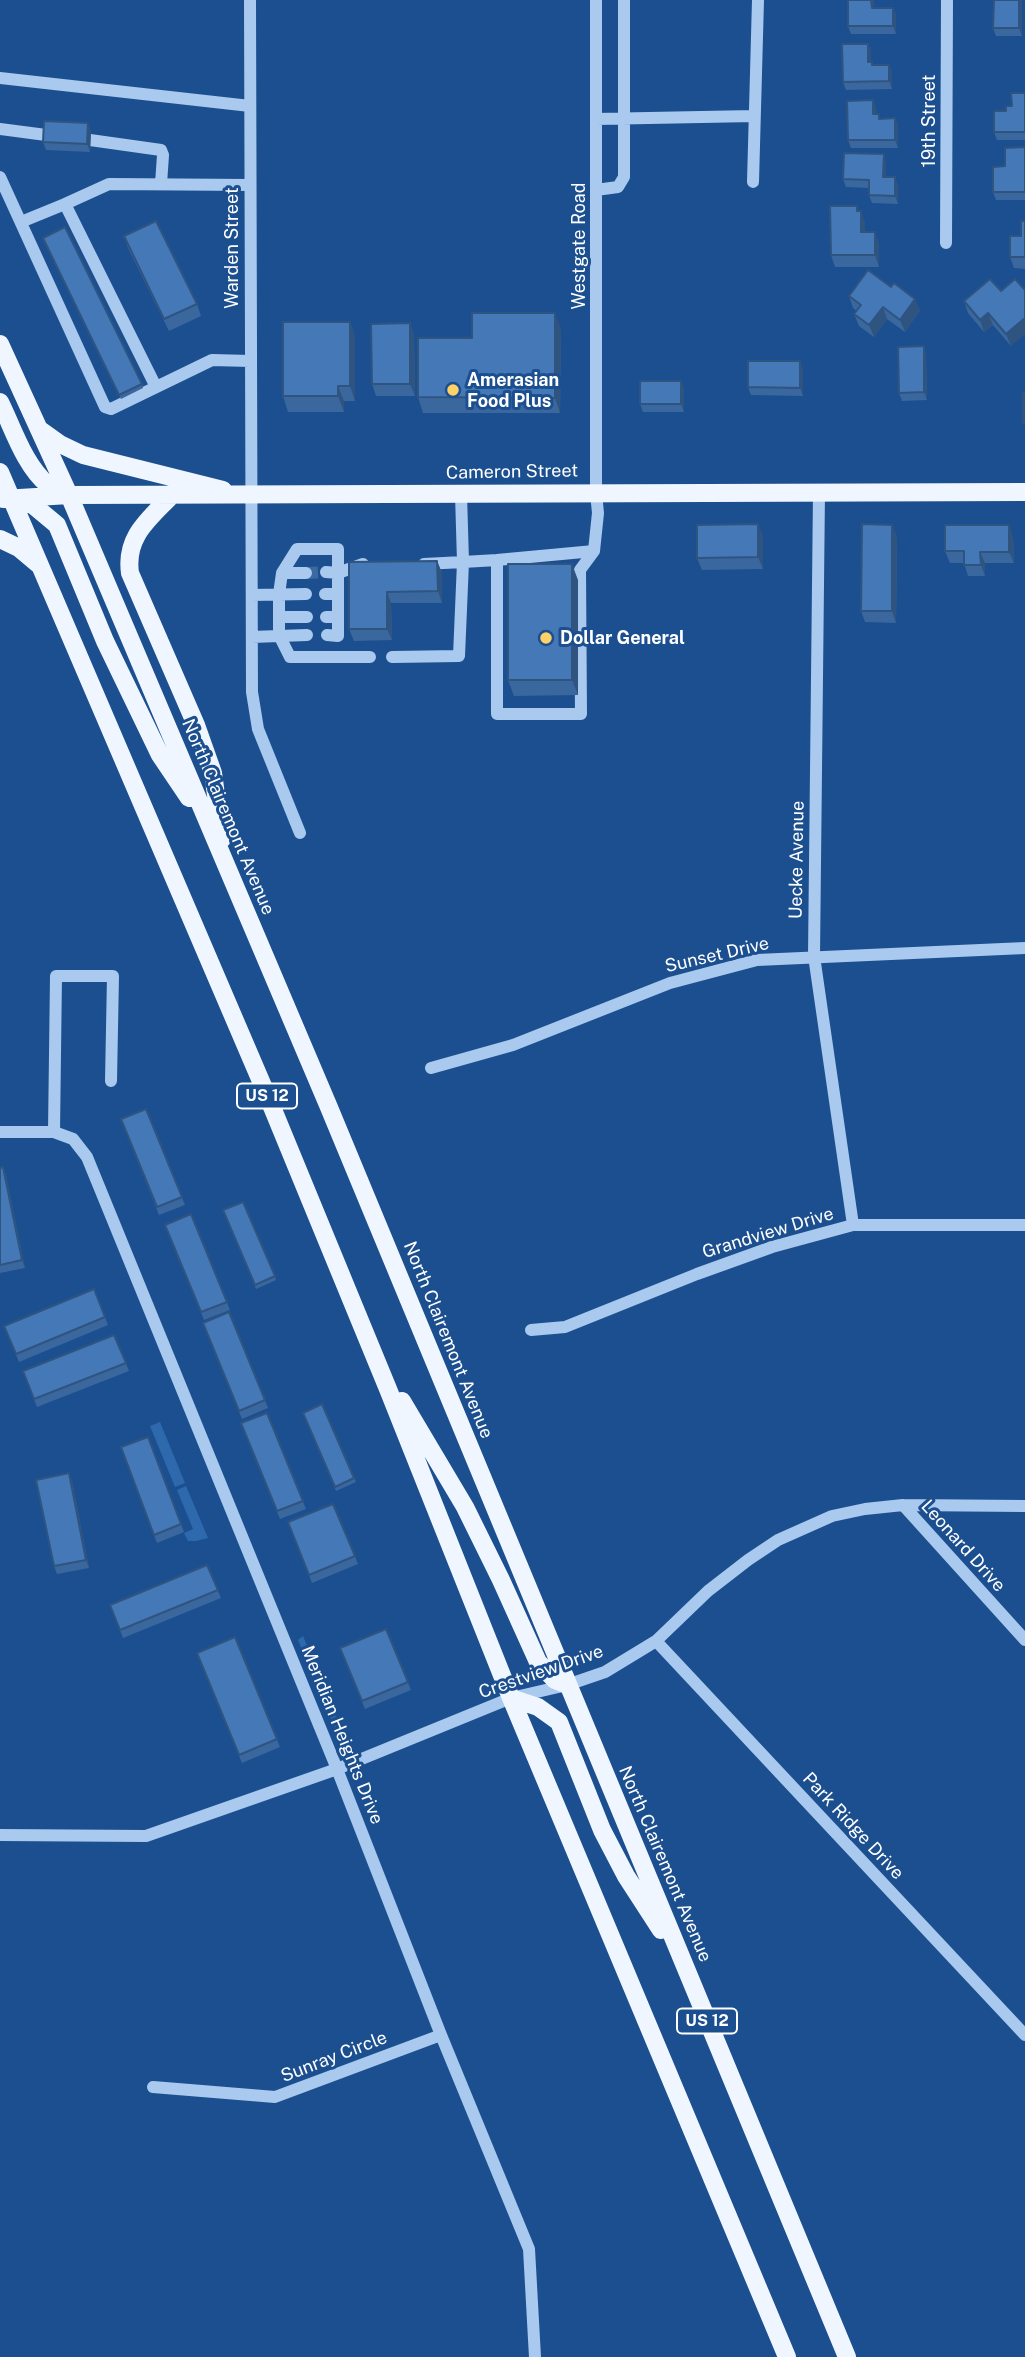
<!DOCTYPE html>
<style>
body{margin:0}
canvas{display:block;background:#1b4f8f}
</style>
<canvas width="1025" height="2357"></canvas>
<script>
const ctx = document.querySelector('canvas').getContext('2d');
ctx.lineJoin = 'round';
function fill(path, color) {
  ctx.fillStyle = color;
  ctx.fill(path, 'evenodd');
}
function trace(path, color, width, dash) {
  ctx.strokeStyle = color;
  ctx.lineWidth = width;
  ctx.lineCap = dash ? 'butt' : 'round';
  ctx.setLineDash(dash || []);
  ctx.stroke(path);
}
function drawText(font, color, halo, rows, align = 'center') {
  ctx.font = font + ' "Public Sans",sans-serif';
  ctx.lineWidth = 6;
  ctx.setLineDash([]);
  ctx.textBaseline = 'middle';
  ctx.strokeStyle = halo;
  ctx.fillStyle = color;
  for (const [text, x, y, turn = 0] of rows) {
    ctx.save();
    ctx.translate(x, y);
    ctx.rotate((+turn || 0) * Math.PI / 180);
    ctx.textAlign = isNaN(turn) ? turn : align;
    if (halo) ctx.strokeText(text, 0, 0);
    ctx.fillText(text, 0, 0);
    ctx.restore();
  }
}
fill(new Path2D(`
 M160 1422 185 1483 175 1487 150 1426Z
 M186 1486 208 1538 196 1541H188L184 1533 193 1529 177 1490Z
 M303 1636 344 1735 340 1737 337 1734 298 1640Z`), '#2e69ad');
trace(new Path2D(`
 M306 573 326 572`), '#3d69a0', 12, [12, 6]);
trace(new Path2D(`
 M250 0 252 692 258 729 300 833
 M0 78 250 106
 M596 119 754 116
 M0 129 46 135
 M90 140 161 150 163 155 161 184
 M0 177 105 407 111 409 212 360 250 361
 M753 182 758 0
 M596 190 618 187 624 177V0
 M21 222 65 204
 M946 243 947 0
 M156 387 65 204 109 184 250 185
 M819 492 814 956 853 1225
 M594 551 497 560V714H581L580 570 594 551 598 513 596 493V0
 M424 564 463 562 461 494
 M282 573 297 549H338V573L363 564
 M325 594H338V573L326 572
 M252 595 306 594
 M279 617V594L282 573H306
 M307 617H279V635L290 657H370
 M326 617H338V594
 M327 635 338 636V617
 M252 637 307 635
 M392 657 459 656 463 562 497 560
 M431 1068 513 1045 670 983 757 960 1025 948
 M0 1132H54L73 1139 87 1157 337 1769 441 2035 529 2249 535 2357
 M54 1132 56 976H113L111 1081
 M531 1330 565 1327 697 1274 772 1247 853 1225H1025
 M903 1505 1025 1640
 M656 1641 1025 2035
 M0 1835 146 1836 337 1769 511 1698 567 1685 605 1672 656 1641 708 1591 748 1560 778 1540 832 1516 865 1509 903 1505 1025 1506
 M153 2087 275 2097 441 2035`), '#a9c9ee', 12);
trace(new Path2D(`
 M0 344 69 495 328 1105 847 2357
 M0 402C13 428 24 465 48 485 53 489 62 492 68 495
 M39 429 60 444 83 455 223 490
 M0 472 272 1107 388 1389 511 1698 787 2357
 M171 496C148 520 125 537 130 573L196 725 213 773 222 839
 M3 499 69 495 1025 492
 M19 501 33 505 57 525 105 641 160 755 189 798
 M0 539 19 548 38 564
 M402 1401 465 1507 501 1580 538 1662 555 1680 567 1685
 M511 1698 538 1707 559 1722 602 1830 626 1876 661 1930`), '#f0f6ff', 18);
fill(new Path2D(`
 M848 0H874V8H893L896 16V34H851L848 26Z
 M1022 0V36H996L993 28Z
 M868 44 871 52V62L873 65H889L892 73V89L846 90 843 82Z
 M1025 93V140H997L994 132 1006 111Z
 M876 108V114L881 119 895 118 898 126V148H851L848 140Z
 M91 131 90 152 46 150 43 142Z
 M1025 147V200H996L993 192Z
 M886 162V177L898 185V204L872 203 869 195V188L846 187 843 179Z
 M859 211 865 223V232L879 244V267H835L831 255Z
 M1025 221V269L1014 268 1010 257 1021 236Z
 M124 236 197 304 201 316 169 331 128 248Z
 M44 242 142 384 143 388 121 399Z
 M990 279 1011 346 993 325 984 332 968 313 964 301Z
 M849 296 920 310 905 332 887 319 874 337 859 326 854 314 857 311 853 308Z
 M350 322 355 338V401H344V412H288L283 396Z
 M561 329 560 413H423L418 397 472 338Z
 M414 335 415 396H376L372 384Z
 M926 354 927 400 902 401 899 393Z
 M803 369V396L751 395 748 387Z
 M684 389V412H643L640 404Z
 M763 536V569L702 570 697 558Z
 M897 536 896 623 865 622 861 611Z
 M1013 537 1014 563H985V576H968L964 563H950L945 551Z
 M437 561 442 573V603H391L392 640 354 641 349 629V562Z
 M578 580V695L514 696 508 680Z
 M146 1109 185 1205 159 1215 121 1119Z
 M3 1167 6 1175 25 1268 0 1273V1168Z
 M243 1202 276 1280 256 1289 223 1210Z
 M191 1214 230 1310 204 1320 165 1225Z
 M94 1289 108 1325 19 1362 4 1326Z
 M229 1312 268 1408 242 1419 203 1323Z
 M114 1335 129 1371 37 1407 23 1371Z
 M322 1404 356 1482 336 1491 303 1413Z
 M267 1413 306 1509 280 1519 241 1423Z
 M148 1437 184 1532 157 1543 121 1447Z
 M72 1481 89 1568 57 1574 54 1566Z
 M333 1504 358 1564 312 1583 288 1522Z
 M207 1565 221 1598 123 1638 110 1605Z
 M386 1629 411 1690 365 1709 340 1648Z
 M235 1637 280 1747 242 1763 197 1653Z`), '#3a679d');
fill(new Path2D(`
 M871 0H874V16L872 8Z
 M1019 0H1022V36L1019 28Z
 M893 8 896 16V34L893 26Z
 M868 44 871 52V70L868 62Z
 M889 65 892 73V89L889 81Z
 M873 100 876 108V122L873 114Z
 M895 118 898 126V148L895 140Z
 M88 123 91 131 90 152 87 144Z
 M884 154 886 162V185L883 177Z
 M895 177 898 185V204L895 196Z
 M857 206 861 216V211L865 223V244L861 232Z
 M875 232 879 244V267L875 255Z
 M915 299 920 310 905 332 900 320Z
 M883 307 887 319 874 337 869 325Z
 M555 313 561 329 560 413 555 398Z
 M988 313 993 325 984 332 980 320Z
 M1025 318V334L1011 346 1006 334Z
 M350 322 355 338V401L350 386Z
 M410 323 414 335 415 396 410 384Z
 M924 346 926 354 927 400 924 392Z
 M800 361 803 369V396L800 388Z
 M681 381 684 389V412L681 404Z
 M338 386 344 401V412L338 396Z
 M758 524 763 536V569L758 557Z
 M892 525 897 536 896 623 892 611Z
 M1009 525 1013 537 1014 563 1009 552Z
 M980 552 985 563V576L981 565Z
 M437 561 442 573V603L438 591Z
 M572 564 578 580V695L572 680Z
 M387 592 391 603 392 640 387 629Z
 M3 1167 6 1175 25 1268 22 1260Z
 M69 1473 72 1481 89 1568 86 1560Z`), '#305480');
const building = new Path2D(`
 M848 0H871L872 8H893V26H848Z
 M994 0H1019V28H993Z
 M842 44H868V62H872V65H889V81L843 82Z
 M1011 93H1025V132H994V111H1006V106H1012Z
 M873 100V114H879V119L895 118V140H848L847 101Z
 M44 121 88 123 87 144 43 142Z
 M1025 147V192H993V167L1005 166V148Z
 M844 153 884 154 883 177H895V196L869 195V180L843 179Z
 M830 206H857V211H861V232H875V255H831Z
 M156 221 197 304 164 319 124 236Z
 M1021 221H1025V257H1010V236H1021Z
 M65 227 142 384 119 395 43 238Z
 M868 270 891 287 894 283 915 299 900 320 883 307 869 325 854 314 861 305 849 296Z
 M990 279 1001 291 1015 279 1025 290V318L1006 334 988 313 980 320 964 301Z
 M472 313H555V398L418 397V338H472Z
 M283 322H350V386H338V396H283Z
 M410 323V384H372L371 324Z
 M924 346V392L899 393 898 347Z
 M748 361H800V388L748 387Z
 M640 381H681V404H640Z
 M1023 393H1025V423H1023Z
 M758 524V557L697 558V525Z
 M862 524 892 525V611H861Z
 M945 525H1009V552H980L981 565H964V551H945Z
 M437 561 438 591 387 592V629H349V562Z
 M508 564H572V680H508Z
 M146 1109 182 1197 157 1207 121 1119Z
 M3 1167 22 1260 0 1265V1168Z
 M243 1202 275 1276 255 1285 223 1210Z
 M191 1214 227 1302 201 1312 165 1225Z
 M94 1289 105 1317 16 1354 4 1326Z
 M229 1312 265 1400 239 1411 203 1323Z
 M114 1335 126 1363 34 1399 23 1371Z
 M322 1404 354 1478 335 1487 303 1413Z
 M267 1413 303 1501 277 1511 241 1423Z
 M148 1437 181 1524 154 1535 121 1447Z
 M69 1473 86 1560 54 1566 36 1480Z
 M333 1504 355 1556 309 1575 288 1522Z
 M207 1565 218 1590 120 1630 110 1605Z
 M386 1629 408 1682 362 1701 340 1648Z
 M235 1637 277 1739 239 1755 197 1653Z`);
fill(building, '#4478b7');
trace(building, '#305480', 2);
for (const [x, y, r, color] of [
 [453,390,7,"#ffd166"],
 [546,638,7,"#ffd166"]
]) {
  const dot = new Path2D();
  dot.arc(x, y, r, 0, 2 * Math.PI);
  ctx.fillStyle = color;
  ctx.fill(dot);
  trace(dot, '#1b4f8f', 2.5);
}
for (const [x, y, w] of [
 [267,1096,60],
 [707,2021,60]
]) {
  const box = new Path2D();
  box.roundRect(x - w / 2, y - 12.5, w, 25, 5);
  ctx.fillStyle = '#1b4f8f';
  ctx.fill(box);
  trace(box, '#fff', 2);
}
drawText('bold 16px', '#fff', null, [
 ["US 12",267,1096],
 ["US 12",707,2021]
]);
drawText('18px', '#fff', '#1b4f8f', [
 ["19th Street",929,121,-90],
 ["Westgate Road",579,246,-90],
 ["Warden Street",232,248,-90],
 ["Cameron Street",512,472,-1],
 ["North Clairemont Avenue",228,817,67],
 ["Uecke Avenue",797,860,-89],
 ["Sunset Drive",717,955,-13],
 ["Grandview Drive",768,1233,-17],
 ["North Clairemont Avenue",448,1340,68],
 ["Leonard Drive",963,1546,48],
 ["Crestview Drive",541,1672,-19],
 ["Meridian Heights Drive",342,1735,68],
 ["Park Ridge Drive",853,1826,47],
 ["North Clairemont Avenue",665,1864,67],
 ["Sunray Circle",334,2057,-21]
]);
drawText('bold 18px', '#fff', '#1b4f8f', [
 ["Amerasian",467,380],
 ["Food Plus",467,401],
 ["Dollar General",560,638]
], 'left');
</script>
